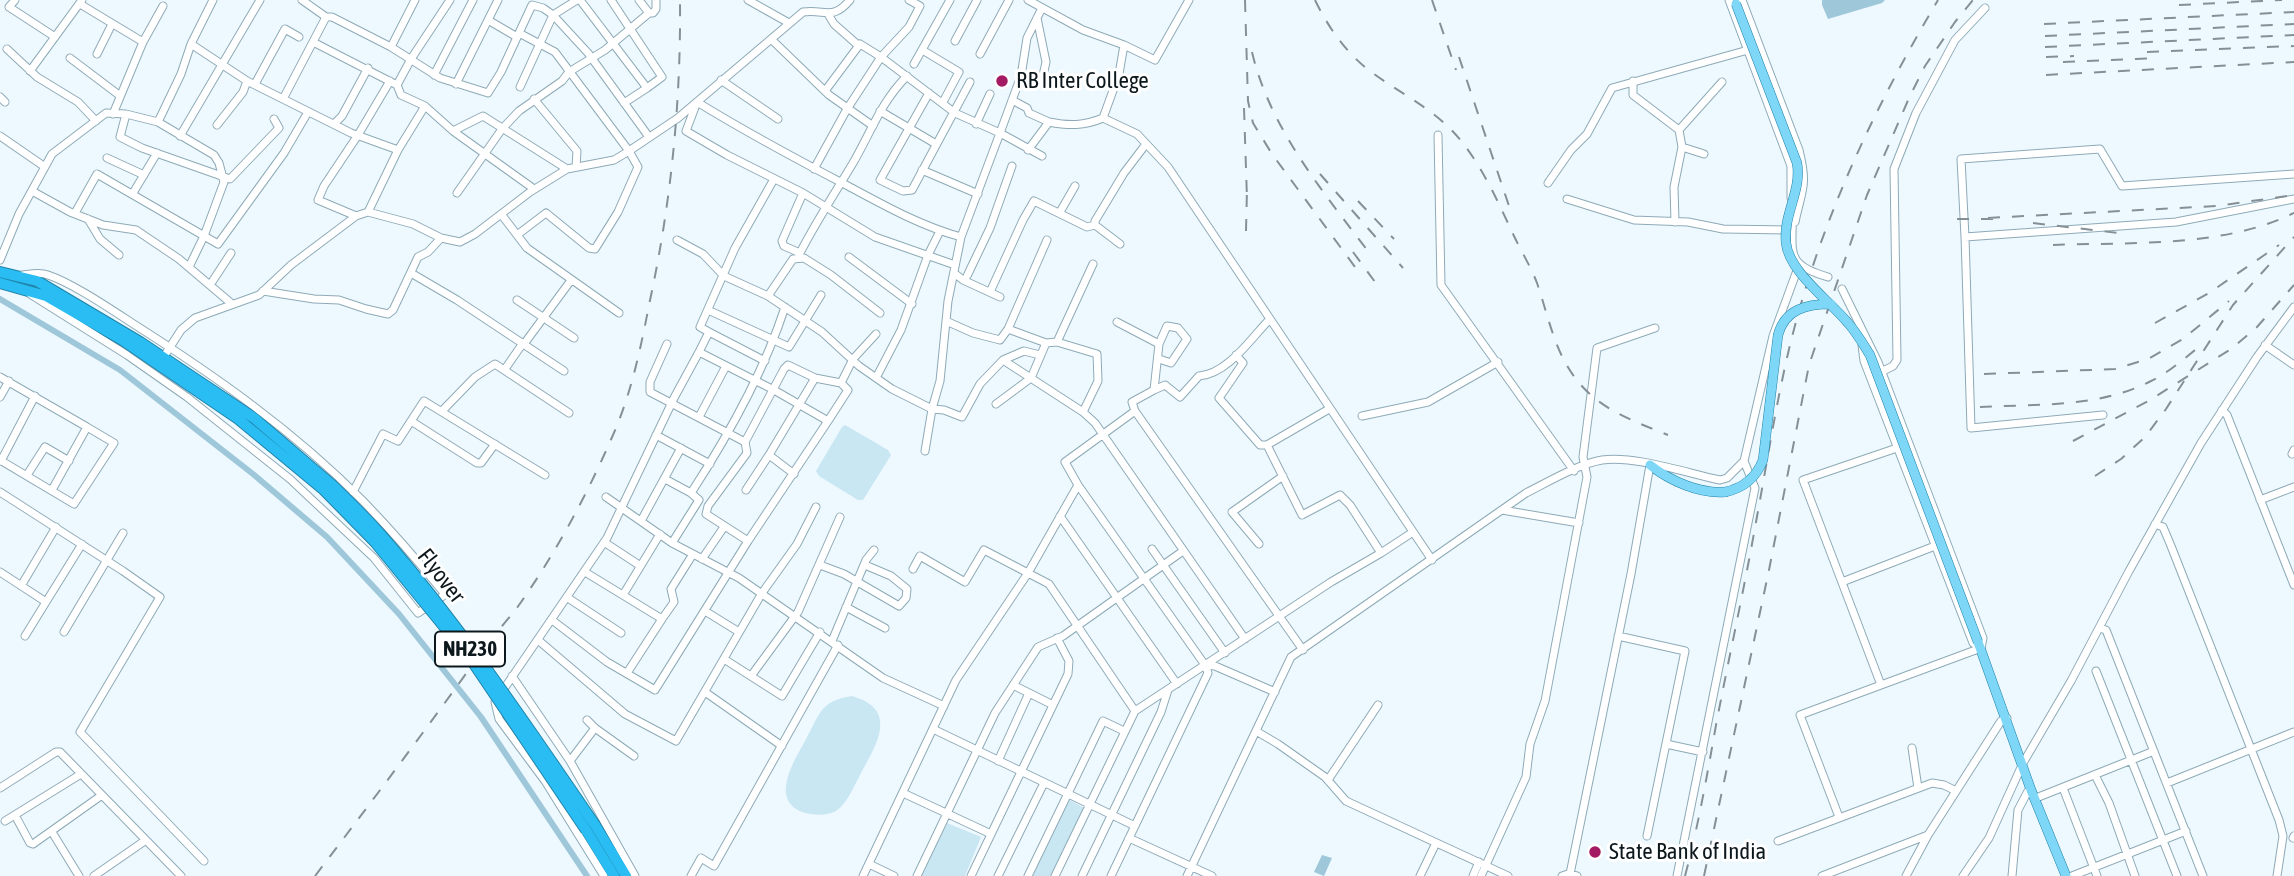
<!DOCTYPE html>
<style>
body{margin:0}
canvas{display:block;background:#edf9ff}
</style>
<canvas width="2294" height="876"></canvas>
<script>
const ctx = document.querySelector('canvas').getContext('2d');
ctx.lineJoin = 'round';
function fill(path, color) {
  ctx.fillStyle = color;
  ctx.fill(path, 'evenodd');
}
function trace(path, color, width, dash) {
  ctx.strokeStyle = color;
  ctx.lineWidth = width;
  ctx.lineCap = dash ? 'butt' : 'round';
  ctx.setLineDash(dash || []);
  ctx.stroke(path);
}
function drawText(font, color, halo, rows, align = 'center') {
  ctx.font = font + ' "Asap Condensed",sans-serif';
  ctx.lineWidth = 6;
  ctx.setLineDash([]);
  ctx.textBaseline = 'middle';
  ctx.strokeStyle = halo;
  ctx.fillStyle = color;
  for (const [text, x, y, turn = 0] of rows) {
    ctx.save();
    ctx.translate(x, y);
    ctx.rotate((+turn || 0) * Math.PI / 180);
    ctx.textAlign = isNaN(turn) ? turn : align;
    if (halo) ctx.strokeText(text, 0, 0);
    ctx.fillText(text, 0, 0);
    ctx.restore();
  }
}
fill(new Path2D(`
 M845 425 888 450 891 455 863 500H858L819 476 816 471 842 427Z
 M852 696C901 710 875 747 859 777 853 788 846 806 834 812 825 816 811 815 802 812 768 798 797 757 807 737 812 728 817 716 823 709 831 700 841 698 852 696Z
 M1068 799 1084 808 1051 876H1032Z
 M947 823 981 837 965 876H920Z`), '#c9e6f3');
fill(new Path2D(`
 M1822 0H1885L1882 3 1828 19 1822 5Z
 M1322 855 1332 858 1324 876 1314 872Z`), '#9fc7da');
trace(new Path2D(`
 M0 299 120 370 253 474 327 537 399 614 481 717 587 876`), '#9fc7da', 6);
const minor = new Path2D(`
 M15 0 9 7 55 37
 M302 0 326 17H332L391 47 440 78 488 93 501 72 519 33 555 52 629 151 638 167 618 212 595 249 589 248 546 213 517 235
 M577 0 553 15 588 53 649 137
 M580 0 647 88 624 103
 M611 0 662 77 647 88
 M639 0 649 13
 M748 0 789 23
 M909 0 920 6 909 27 881 57 955 113 1000 133 1021 76 1027 38 1042 8
 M1028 0 1083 30 1124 45 1155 60 1189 0
 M1729 0 1791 166V198
 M1742 0 1799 150C1808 186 1802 189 1795 222
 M80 4 143 42
 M828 14 834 24 859 46
 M1037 18 1046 62 1042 80 1045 85
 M488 20 517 37
 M519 33 532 5 543 8 553 15 520 87
 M771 39 829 95 873 126
 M955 41 977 0
 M313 42 397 85 401 95 425 106
 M191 44 213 0
 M1124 45 1119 74 1103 118 1137 134 1168 167 1432 560
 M391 47 415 0
 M7 49 37 77 78 102 96 121
 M924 51 959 72 943 102
 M97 54 112 24
 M980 54 1009 0
 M70 58 119 95
 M914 64 950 0
 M30 71 82 0
 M434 75 473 0
 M721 80 778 119
 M1633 81V95L1679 130 1682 147 1674 187 1675 222
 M255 84 285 29 299 37
 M456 84 498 0
 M397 85 411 59 450 0
 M929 93 880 180 903 191 912 190 970 82
 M0 97 5 102
 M283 99 326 17
 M534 99 577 151 576 167
 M1012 100 1027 108 1029 113 1049 122
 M880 111 936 144
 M113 114 143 42 163 6
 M126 114 120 137 142 148 230 179 279 128 274 119
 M158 122 214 155 219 163 224 182 204 236 189 267
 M334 124 342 116 368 68
 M976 124 990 94
 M217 125 243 92 247 81
 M1679 130 1722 82
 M453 131 534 189
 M1438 135 1441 285 1574 471
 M0 136 45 167
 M180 136 260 0
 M1682 147 1704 154
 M1028 150 1049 122C1069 126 1084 126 1103 118
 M107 158 144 175
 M814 169 847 109 881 57 860 44 825 91
 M922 170 978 194
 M1548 183 1571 150 1587 134 1612 88 1748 50
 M32 191 70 212 103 225 136 230 179 259 232 304
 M133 193 157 153
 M457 193 502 129 519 111 562 81 569 72 605 50 649 13H653L656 9V0
 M803 193 782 241 784 246 800 253C816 222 835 193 853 163 871 132 881 102 907 76
 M1567 199 1634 220 1688 222 1723 229 1789 230
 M1792 210C1794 251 1782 264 1828 277
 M368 212 398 150
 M1060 212 1075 186
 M75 213 97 174 218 244 284 153 308 112
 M501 214 527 248 619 313
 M356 216 318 200 324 186 358 135 390 81
 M88 219 100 239 119 255
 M1965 237 1961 159 2100 149 2122 186 2294 174
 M677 240 703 254 724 276 768 296 822 332 859 366 892 389 932 409 940 381 948 301 961 237 1000 133 1042 156
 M1120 244 1095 225V221L1124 173 1146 144
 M849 257 912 304
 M0 260 19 214 52 154 106 113 126 114 158 122 181 74 191 44 247 81 351 133 398 150 425 106 453 131 483 116 567 169
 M955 265 875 237 803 193 727 155 686 131 697 102C746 132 796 159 848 186 885 206 921 226 961 237
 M411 273 457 300 564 371
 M954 273 963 280 1000 297
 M22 275C31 274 40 272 48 275 72 283 109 308 132 323 214 375 294 431 363 501 391 530 418 561 444 593L443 596 418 613 374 558 290 479 187 397 127 355 30 294
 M967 276 990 228 1012 166
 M210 285 231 253
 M1842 289 1878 362 1983 638 1981 648
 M263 291 314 299 339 300 366 309 388 314 393 310 418 257 428 252 441 238
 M990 292 1023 220 1034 201 1087 227 1095 225
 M768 296 793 259 804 258 831 275 880 313
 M517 300 574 338
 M708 310 789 347 821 295
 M946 321 973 333 1000 340 1008 329 1047 240
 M1117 322 1159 344
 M1008 329 1046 343 1057 342 1097 354 1098 381 1083 412
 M709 332 765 361
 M1057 342 1093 264
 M524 344 569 283
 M667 344 650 382V392L745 442
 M1862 345 1864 361 1973 643 1980 648
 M2265 345 2294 365
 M699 352 709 332 700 327 735 248 774 179
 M1236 355 1243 363 1219 398 1260 445H1267
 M163 358 181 330 195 318 259 295 291 265 356 216 368 212 413 224 441 238 460 242 475 234 530 192 567 169 614 160 629 151 678 118 803 12C826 9 832 21 850 0
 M1159 359 1171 363 1187 339 1178 328 1167 326 1159 344 1154 390 1132 402 1135 411 1303 650
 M1003 360 1024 351 1040 355
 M505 369 523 343
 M1881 372 1893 366 1897 360 1894 169 1916 113 1955 40 1985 8
 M0 377 87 427 52 490
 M876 378 901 330 928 255 940 231
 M1154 390 1165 385 1180 397 1199 376C1228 374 1251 338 1270 319
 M0 397 9 381
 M996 404 1031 378 1046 343
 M1329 409 1267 445 1302 515 1340 495 1350 505 1381 553 1413 532
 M2222 410 2227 415 2294 585
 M442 411 475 377 495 364 569 413
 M2103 415 1971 428 1965 237 2176 222 2294 199
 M1362 416 1428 402 1498 362
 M699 417 726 366
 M411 421 477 463H481L495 444
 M656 435 710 464
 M925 451 932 409 944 410 962 417 980 384 1003 360 1083 412 1095 423 1245 639
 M2292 454 2294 450
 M769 455 794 474
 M0 460 74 504 114 443 87 427
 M1 461 35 396
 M27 475 45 447 69 461
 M665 479 691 493 699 500 672 543
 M746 490 769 455 815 378
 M0 492 123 571 160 597 80 732 204 861
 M353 492 383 434 398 441 424 401 545 475
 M691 493C728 436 764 372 785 307
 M606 497 672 543 739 578 883 678 944 706
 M2260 500 2294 487
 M1502 510 1579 523
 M1060 516 1177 684
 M641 521 681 448
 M2155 524 2163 527 2171 546 2279 820 2283 836 2277 876
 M748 541 706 514 708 506 747 453 745 442 784 369 788 365 815 378 841 383
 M604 542 639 565
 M1259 544 1232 512 1283 476
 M1152 549 1225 653
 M702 559 724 527
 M820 565 844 574 899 606 906 598 907 589 891 576 865 565
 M913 569 920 556 965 582 984 550 1049 584 1135 711
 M0 572 46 602 25 636
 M585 572 662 619 627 673
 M1842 582 1935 546
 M21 586 56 527
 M623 595 660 534
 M568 598 621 633
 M46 602 82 544
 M846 607 885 628
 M705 611 739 632
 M662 619 674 602 671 589 693 554
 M552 620 607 662 655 690 748 541 828 421
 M2099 628 2106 630 2203 876
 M64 632 123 533
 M1618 636 1685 651 1647 836
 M538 640 625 714 676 741 762 593 797 544 816 507
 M832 641 866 560 874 550
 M724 659 782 696 820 632
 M1206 665 1215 666 1275 692
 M2096 671 2177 876
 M512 676 570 761 635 876
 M751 676 798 612 840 517
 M1013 685 1053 705
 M1881 685 1803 480 1897 448
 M705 692 782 746
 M595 728 634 756
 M933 729 1135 826
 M1256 731 1278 744 1325 777 1346 801 1508 876
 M1666 744 1703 752
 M1912 748 1918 788
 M570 761 595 728 587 720
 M998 761 1029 693
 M2095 775 2109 803 2135 876
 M1328 780 1378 705
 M2167 783 2294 732
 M0 788 56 752H60L181 876
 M2063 788 2097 876
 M903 793 991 834
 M2036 798 2154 751
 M15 815 30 843 33 844 102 795
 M1839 817 1800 715 1981 648
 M5 821 81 774
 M52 832 79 876
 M1129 838 1212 876
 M2293 838 2294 836
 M1778 841 1932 783 1944 785 1956 791
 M869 864 894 876
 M1570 874 1631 574 1650 465
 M94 876 146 840
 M604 876 545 781 499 719 495 702 607 538 674 398 699 352 774 390 828 421 848 390 841 383 853 359 876 334
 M691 876 701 858 714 866 838 645
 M863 876 956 680 1028 573 1078 485
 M917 876 995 713 1038 647 1063 636 1183 551
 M971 876 1068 674 1069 661 1057 638
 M998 876 1044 783
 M1028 876 1103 721 1124 731
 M1055 876 1135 711 1331 582 1381 553
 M1082 876 1161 712 1168 690
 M1111 876 1208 673 1205 665 1078 485 1065 462 1135 411
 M1187 876 1291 657 1526 493C1548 482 1578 464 1602 460 1633 455 1687 473 1720 480L1727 478 1744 461
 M1420 876 1436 843
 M1473 876 1479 862
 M1481 876 1526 777 1530 744 1545 701 1587 477 1583 457 1597 348 1655 328
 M1562 876 1568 874 1577 876
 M1677 876 1755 488 1744 461 1773 336 1799 265
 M1822 876 1928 835
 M1906 876 1928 835 2001 721 2007 718
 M1963 876 1989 838 2023 763 2071 681 2129 571 2201 443 2257 357 2294 307
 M2012 876 2018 810 2028 791 2031 790
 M2072 876 2186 831`);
const major = new Path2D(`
 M1650 465C1670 481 1700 494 1725 492
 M1978 642 2031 790 2066 876`);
const highway = new Path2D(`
 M0 272 37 281 140 342 254 418 331 484
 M0 283 46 296 124 341 237 418 324 490
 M595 825 626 876
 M586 830 614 876`);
trace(minor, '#8eaab7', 9);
trace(major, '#2083a8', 10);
trace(highway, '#2083a8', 12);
trace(minor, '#fff', 7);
trace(major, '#7fd7f8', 9);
trace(highway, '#2abdf3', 10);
trace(new Path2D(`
 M1245 0 1248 101 1253 123 1272 154 1355 267
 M1315 0C1328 27 1346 53 1370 71 1402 95 1437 110 1462 142 1484 170 1499 204 1514 236 1521 251 1531 267 1537 283 1552 327 1557 369 1597 400 1618 416 1643 425 1668 435
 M1432 0 1456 70
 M2179 5 2282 0
 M2044 24 2294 12
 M2045 36 2294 24
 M2045 47 2294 35
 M1252 52C1270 129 1324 193 1371 255
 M2147 52 2294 46
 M1459 57 1510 209
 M2046 57 2074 56
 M2063 62 2158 58
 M2046 75 2294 62
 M1244 108 1247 199
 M1320 174 1403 268
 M1358 201 1394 239
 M1988 218 2217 206 2294 195
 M1957 219H1995
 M2033 223 2127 234
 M1246 231 1247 189
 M2053 245C2130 242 2223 248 2294 213
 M1353 252 1378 286
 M2155 323 2209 293 2279 245
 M1984 374 2115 369 2148 359 2183 339 2229 301
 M1980 407C2037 404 2099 408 2151 381 2168 373 2185 358 2200 346
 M2073 441 2150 400 2231 349 2257 327 2294 285
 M2095 476 2121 459 2145 437 2166 409 2233 305 2294 237
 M315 876C373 800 430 724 486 646 496 632 509 619 519 605 558 550 590 489 616 428 632 389 641 347 649 305 671 204 681 103 680 0
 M1685 876C1698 827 1707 776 1716 725 1729 657 1744 590 1756 522 1767 463 1776 403 1790 345 1820 222 1874 108 1938 0
 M1704 876 1769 570 1809 365 1867 195 1909 98 1925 66 1955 22 1973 0`), '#859096', 2, [12, 12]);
const majorBridge = new Path2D(`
 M1736 4 1797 163C1802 191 1783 214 1786 243 1789 272 1830 301 1848 323 1857 333 1863 344 1870 355L1978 642
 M1725 492C1744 488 1756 478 1763 460L1778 335C1785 309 1807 304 1831 304`);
const highwayBridge = new Path2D(`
 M331 484C349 501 367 519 383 537 461 627 528 727 595 825
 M324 490 375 542 451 635
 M472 661 586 830`);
trace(majorBridge, '#2083a8', 10, []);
trace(highwayBridge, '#2083a8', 12, []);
trace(majorBridge, '#7fd7f8', 9);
trace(highwayBridge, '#2abdf3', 10);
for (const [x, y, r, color] of [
 [1002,81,7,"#a41a63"],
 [1595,852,7,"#a41a63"]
]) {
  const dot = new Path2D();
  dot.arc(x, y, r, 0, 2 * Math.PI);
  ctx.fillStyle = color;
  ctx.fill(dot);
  trace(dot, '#fff', 2.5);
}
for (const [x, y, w] of [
 [470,649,70]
]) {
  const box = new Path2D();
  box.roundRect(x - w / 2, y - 17.5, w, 35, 5);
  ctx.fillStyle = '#fff';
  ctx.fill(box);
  trace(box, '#0d181d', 2);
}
drawText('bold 21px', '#0d181d', null, [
 ["NH230",470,649]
]);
drawText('23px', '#0d181d', '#fff', [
 ["RB Inter College",1016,81],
 ["State Bank of India",1609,852]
], 'left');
drawText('23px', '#0d181d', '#fff', [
 ["Flyover",441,576,52]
]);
</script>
